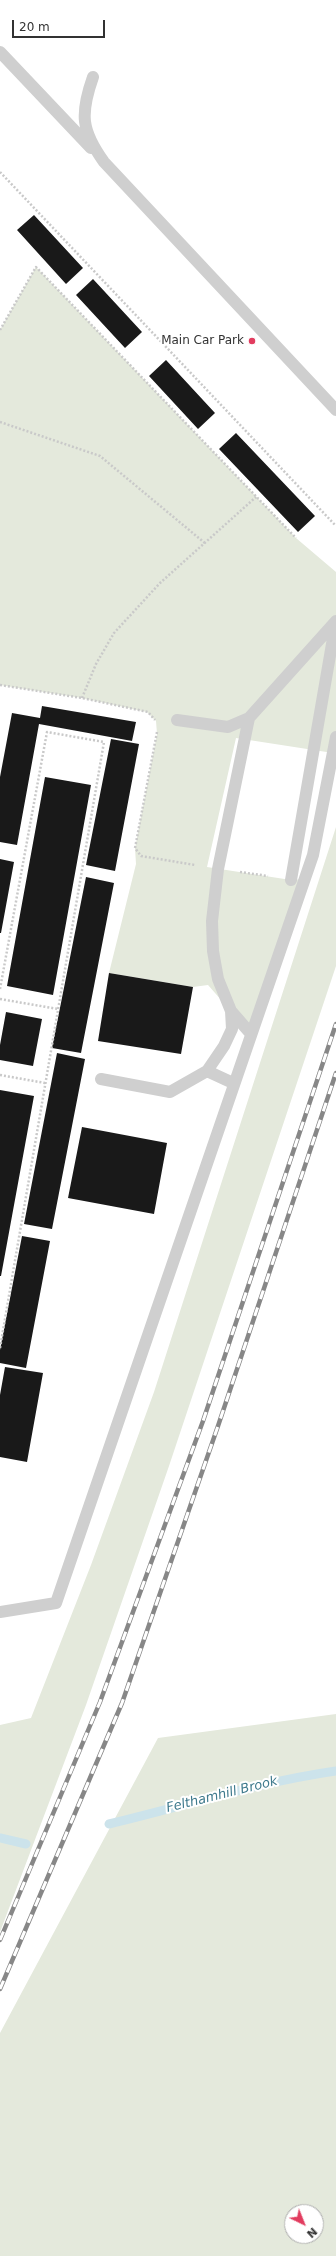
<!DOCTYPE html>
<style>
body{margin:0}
#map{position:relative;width:336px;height:2256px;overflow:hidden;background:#fff;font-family:"DejaVu Sans",sans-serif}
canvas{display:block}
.north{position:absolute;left:284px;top:2204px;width:40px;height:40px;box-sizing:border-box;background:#fff;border:1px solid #adadad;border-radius:50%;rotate:137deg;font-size:11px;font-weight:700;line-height:16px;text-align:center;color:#323232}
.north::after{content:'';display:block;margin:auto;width:14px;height:18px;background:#e23c5f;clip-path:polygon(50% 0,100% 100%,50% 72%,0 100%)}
.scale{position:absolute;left:12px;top:20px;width:93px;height:18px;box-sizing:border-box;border:2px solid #323232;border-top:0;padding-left:5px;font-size:12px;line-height:14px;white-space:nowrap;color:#323232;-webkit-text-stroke:3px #fff;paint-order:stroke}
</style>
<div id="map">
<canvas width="336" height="2256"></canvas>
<div class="north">N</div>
<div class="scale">20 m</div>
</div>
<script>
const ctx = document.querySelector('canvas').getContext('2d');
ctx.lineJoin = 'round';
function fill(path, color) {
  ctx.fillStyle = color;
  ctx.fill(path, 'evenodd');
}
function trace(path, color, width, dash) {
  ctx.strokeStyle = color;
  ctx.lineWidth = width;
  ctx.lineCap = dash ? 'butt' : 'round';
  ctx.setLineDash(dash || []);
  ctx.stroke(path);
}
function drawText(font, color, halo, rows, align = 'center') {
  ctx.font = font + ' "DejaVu Sans",sans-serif';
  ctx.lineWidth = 4;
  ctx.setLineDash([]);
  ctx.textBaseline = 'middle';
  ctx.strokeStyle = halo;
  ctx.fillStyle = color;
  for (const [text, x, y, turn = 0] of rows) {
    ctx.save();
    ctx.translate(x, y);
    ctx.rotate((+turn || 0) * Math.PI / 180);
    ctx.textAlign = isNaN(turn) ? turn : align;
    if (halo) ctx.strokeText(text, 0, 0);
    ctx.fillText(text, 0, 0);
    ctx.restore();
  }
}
fill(new Path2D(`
 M36 267 296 538 336 572V736L333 753 236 738 207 867 291 880 305 879 251 1034 208 985 193 987 109 973 136 864 135 848 157 734 156 721 147 712 82 698 0 685V330Z
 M336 827V966L169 1466 86 1705 0 1932V1725L31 1718 91 1565 154 1392Z
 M336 1714V2256H0V2033L158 1738ZM292 2212H316V2236H292Z`), '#e4e9dc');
trace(new Path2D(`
 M109 1824C185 1806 259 1782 336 1771
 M0 1838 26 1844`), '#cce3eb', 9);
fill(new Path2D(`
 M34 215 83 268 66 284 17 230Z
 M93 279 142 332 125 348 76 295Z
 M166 360 215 413 198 429 149 376Z
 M236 433 315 516 298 532 219 449Z
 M42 706 136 722 132 741 39 724 17 845 0 842V777L12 713 40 718Z
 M111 739 139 744 115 871 86 865Z
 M45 777 91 785 53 995 7 986Z
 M0 859 14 862 1 933H0Z
 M86 877 114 883 81 1053 52 1048Z
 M109 973 193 987 181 1054 98 1041Z
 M6 1012 42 1019 33 1066 0 1060V1045Z
 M57 1053 85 1059 52 1229 24 1224Z
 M0 1090 34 1096 1 1276H0Z
 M82 1127 167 1143 154 1214 68 1198Z
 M22 1236 50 1241 26 1368 0 1363V1350Z
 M5 1367 43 1373 27 1462 0 1457V1395Z`), '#191919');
trace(new Path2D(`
 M0 172 336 526
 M0 330 36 267 296 538
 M0 422 100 456 206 544
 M0 685 82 698 148 712 155 720
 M82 698 96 664 114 633 160 583 256 497
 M157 732 135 848 141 856 195 865
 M240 872 268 876
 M0 989 47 732 104 742 0 1348
 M0 999 58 1009
 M0 1075 45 1083`), '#c9c9c9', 2.5, [2, 2]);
trace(new Path2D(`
 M0 52 91 148
 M93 77C80 114 81 130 104 162L336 410
 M177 720 228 727 249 718 336 621 291 880
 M231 1011 251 1034
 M207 1071 233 1083
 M101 1079 170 1092 207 1071 224 1046 232 1029 231 1011 218 979 213 951 212 921 218 869 249 718
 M0 1612 56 1603 313 855 336 737`), '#cfcfcf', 12);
const rail = new Path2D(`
 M0 1940 100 1702 203 1421 336 1024
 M0 1989 122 1703 218 1426 336 1073`);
trace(rail, '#878787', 4.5);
trace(rail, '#fff', 3, [9]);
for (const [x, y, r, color] of [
 [252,341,4,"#e23c5f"]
]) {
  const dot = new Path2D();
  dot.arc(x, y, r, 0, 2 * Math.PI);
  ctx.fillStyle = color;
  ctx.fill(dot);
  trace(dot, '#fff', 1.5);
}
drawText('12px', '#323232', '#fff', [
 ["Main Car Park",244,341]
], 'right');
drawText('italic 13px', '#3f7a8d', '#fff', [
 ["Felthamhill Brook",222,1795,-14]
]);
</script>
